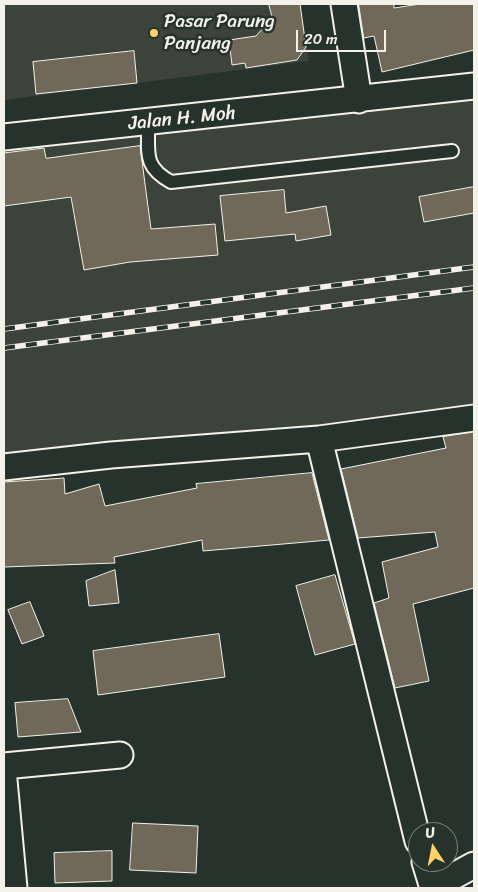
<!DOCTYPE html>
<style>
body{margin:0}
#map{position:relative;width:478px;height:892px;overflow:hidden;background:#26332d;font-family:Sriracha,sans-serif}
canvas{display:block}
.frame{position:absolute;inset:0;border:5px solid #f4f1e8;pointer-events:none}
.north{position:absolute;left:408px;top:822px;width:50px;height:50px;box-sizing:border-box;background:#26332d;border:1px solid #787f78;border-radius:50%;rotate:349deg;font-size:14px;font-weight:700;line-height:20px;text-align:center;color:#f4f1e8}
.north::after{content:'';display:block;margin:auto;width:18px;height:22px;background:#ffd166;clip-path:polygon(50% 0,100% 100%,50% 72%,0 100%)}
.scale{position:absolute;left:296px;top:30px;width:90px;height:22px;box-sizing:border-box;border:2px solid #f4f1e8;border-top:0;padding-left:6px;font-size:15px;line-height:18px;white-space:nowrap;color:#f4f1e8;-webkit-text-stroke:4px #26332d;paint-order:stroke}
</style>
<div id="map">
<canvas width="478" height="892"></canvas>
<div class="frame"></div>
<div class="north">U</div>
<div class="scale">20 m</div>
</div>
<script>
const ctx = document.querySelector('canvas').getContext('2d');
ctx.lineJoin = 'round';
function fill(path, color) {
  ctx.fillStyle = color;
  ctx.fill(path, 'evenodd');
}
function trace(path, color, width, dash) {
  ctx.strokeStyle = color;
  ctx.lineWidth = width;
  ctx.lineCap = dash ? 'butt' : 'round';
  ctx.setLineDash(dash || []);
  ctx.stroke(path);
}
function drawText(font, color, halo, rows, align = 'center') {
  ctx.font = font + ' Sriracha,sans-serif';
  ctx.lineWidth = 5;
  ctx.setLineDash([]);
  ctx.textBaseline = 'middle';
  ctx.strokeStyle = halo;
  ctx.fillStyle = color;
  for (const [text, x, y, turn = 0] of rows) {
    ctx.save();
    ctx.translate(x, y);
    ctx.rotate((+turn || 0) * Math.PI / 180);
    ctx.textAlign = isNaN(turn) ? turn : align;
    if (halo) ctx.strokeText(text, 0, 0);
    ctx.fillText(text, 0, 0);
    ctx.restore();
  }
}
fill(new Path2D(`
 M4 4H301L309 61 4 100Z
 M474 84V413L4 469V149Z`), '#3c433a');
const building = new Path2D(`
 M269 4H300L306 47 297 60 246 68 245 63 232 65 229 40 256 36 272 18Z
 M359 4H394V8L420 4H474V50L382 72 374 36 364 38Z
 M134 51 137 83 36 94 33 62Z
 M140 146 151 229 215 224 218 255 130 262 84 270 71 197 4 206V153L44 148 46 158Z
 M474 187V213L424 222 419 197Z
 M284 190 286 213 326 206 331 235 296 241 295 234 225 241 220 196Z
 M474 432V588L413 604 429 681 395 688 374 603 389 598 382 562 438 547 435 532 358 538 341 469 446 448 443 437Z
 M312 473 329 540 203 551 202 540 114 557 115 563 4 567V482L64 478 65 494 99 484 105 506 197 488 196 484Z
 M115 570 119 603 89 606 86 581Z
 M335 575 355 644 315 655 296 586Z
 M30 602 44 636 22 644 8 610Z
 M219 634 225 677 98 695 93 651Z
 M68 699 81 732 18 737 15 703Z
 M133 823 198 826 196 873 130 870Z
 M112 851V881L55 883 54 853Z`);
fill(building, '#706858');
trace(building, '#f4f1e8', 1);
const lane = new Path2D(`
 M148 122C149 152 142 166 171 182L452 151`);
const street = new Path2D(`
 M344 4 359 100
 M4 137 474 86
 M319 439 418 841
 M4 467 111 455 319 439 474 418
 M4 766 120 755
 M4 780 14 888
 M425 862 433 888
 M432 888 474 865`);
trace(lane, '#f4f1e8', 16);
trace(street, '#f4f1e8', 29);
trace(lane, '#26332d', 12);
trace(street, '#26332d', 25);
const rail = new Path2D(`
 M4 329 474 267
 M4 348 474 288`);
trace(rail, '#f4f1e8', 5.5);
trace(rail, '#26332d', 4, [11]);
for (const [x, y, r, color] of [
 [154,33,5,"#ffd166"]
]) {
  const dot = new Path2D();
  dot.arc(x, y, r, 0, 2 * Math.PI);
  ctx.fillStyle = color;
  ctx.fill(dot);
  trace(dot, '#26332d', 2);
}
drawText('19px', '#f4f1e8', '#26332d', [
 ["Pasar Parung",164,22],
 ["Panjang",164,44]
], 'left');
drawText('19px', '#f4f1e8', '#26332d', [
 ["Jalan H. Moh",182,119,-6]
]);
</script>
